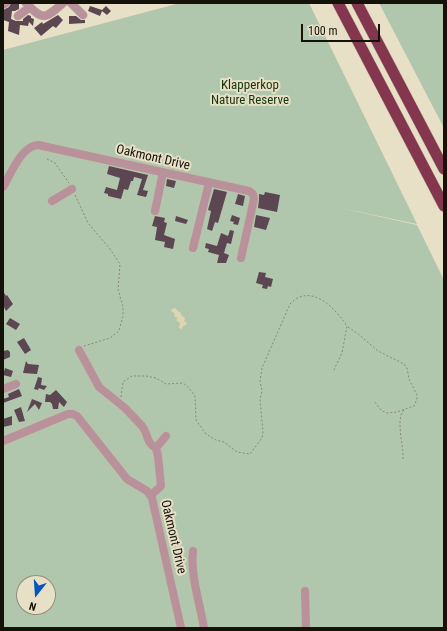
<!DOCTYPE html>
<style>
body{margin:0}
#map{position:relative;width:447px;height:631px;overflow:hidden;background:#e7dfc6;font-family:"Roboto Condensed",sans-serif}
canvas{display:block}
.frame{position:absolute;inset:0;border:4px solid #151209;pointer-events:none}
.north{position:absolute;left:16px;top:575px;width:40px;height:40px;box-sizing:border-box;background:#e7dfc6;border:1px solid #938d7a;border-radius:50%;rotate:197deg;font-size:11px;font-weight:700;line-height:16px;text-align:center;color:#151209}
.north::after{content:'';display:block;margin:auto;width:14px;height:18px;background:#0654bd;clip-path:polygon(50% 0,100% 100%,50% 72%,0 100%)}
.scale{position:absolute;left:301px;top:24px;width:79px;height:18px;box-sizing:border-box;border:2px solid #151209;border-top:0;padding-left:5px;font-size:12px;line-height:14px;white-space:nowrap;color:#151209;-webkit-text-stroke:3px #e7dfc6;paint-order:stroke}
</style>
<div id="map">
<canvas width="447" height="631"></canvas>
<div class="frame"></div>
<div class="north">N</div>
<div class="scale">100 m</div>
</div>
<script>
const ctx = document.querySelector('canvas').getContext('2d');
ctx.lineJoin = 'round';
function fill(path, color) {
  ctx.fillStyle = color;
  ctx.fill(path, 'evenodd');
}
function trace(path, color, width, dash) {
  ctx.strokeStyle = color;
  ctx.lineWidth = width;
  ctx.lineCap = dash ? 'butt' : 'round';
  ctx.setLineDash(dash || []);
  ctx.stroke(path);
}
function drawText(font, color, halo, rows, align = 'center') {
  ctx.font = font + ' "Roboto Condensed",sans-serif';
  ctx.lineWidth = 4;
  ctx.setLineDash([]);
  ctx.textBaseline = 'middle';
  ctx.strokeStyle = halo;
  ctx.fillStyle = color;
  for (const [text, x, y, turn = 0] of rows) {
    ctx.save();
    ctx.translate(x, y);
    ctx.rotate((+turn || 0) * Math.PI / 180);
    ctx.textAlign = isNaN(turn) ? turn : align;
    if (halo) ctx.strokeText(text, 0, 0);
    ctx.fillText(text, 0, 0);
    ctx.restore();
  }
}
fill(new Path2D(`
 M180 3H309L417 224 336 207 417 225 444 280V628H3V50ZM24 583H48V607H24Z
 M379 3H444V128Z`), '#b1c7ad');
fill(new Path2D(`
 M176 308 177 311 180 312 182 316 185 318 184 321 187 323 186 325 183 326 182 329 179 328 180 323 176 320 178 318 175 317 174 313 171 311 172 309Z`), '#dfd5b1');
fill(new Path2D(`
 M11 3H19V9L15 11H12L11 19 16 21H23V19L28 15 31 16V18L34 19 33 26 29 22 28 26 20 25 19 35 8 31 9 22 3 20V10L9 7Z
 M90 6 102 10 106 6 111 11 107 15 102 11 100 16 88 11Z
 M58 15 63 20 56 28 53 26 41 36 34 28 42 22 43 24Z
 M69 16H76L81 20H85V23L69 24Z
 M109 166 148 175 143 190 148 191 146 197 137 195 142 179 134 177 133 181H131L128 190 124 189 121 199 108 196V194L104 193 106 187 117 190 120 178 107 174Z
 M167 179 176 181 174 188 166 186Z
 M214 189 227 192 218 223 215 222 212 231 207 229 211 211 208 210Z
 M265 192 280 195 277 212 258 208 259 200V194L264 195Z
 M238 194 245 196 243 206 235 204Z
 M232 215 240 218 238 225 233 224 234 222 230 221Z
 M256 215 270 218 266 230 254 227Z
 M155 216 165 218 164 222 167 223 164 235 175 239 173 249 164 247 165 242 155 240 157 227 152 226Z
 M176 216 188 220 186 224 175 221Z
 M230 230 234 231 231 244 227 243 224 253 229 255 226 263H217L219 255 208 252 209 249 205 248 206 243 217 246 221 233 228 236Z
 M259 272 266 273 265 277 273 279 271 287 268 286 267 289 262 288 263 285 256 283Z
 M3 291 6 296 7 295 13 304 6 311 3 305Z
 M10 318 20 324 16 330 6 324Z
 M24 338 31 350 25 354 17 342Z
 M8 350 10 352V357L3 360V351Z
 M26 361 28 364 39 365 37 374 23 373Z
 M5 368 13 371 11 377 3 375Z
 M38 377 42 378 41 385 47 386 44 390 39 388 38 390 34 389Z
 M19 389 22 396 3 403V399L9 397 8 394Z
 M56 390 67 402 64 407 59 402 58 409H53L52 404 50 402H45L46 394 50 395Z
 M32 399 42 403 39 410 35 404 27 412Z
 M21 407 25 421 19 422 14 410Z
 M12 416V425L3 427V419Z`), '#5c4651');
const minor = new Path2D(`
 M26 3C43 21 45 19 63 3
 M71 3 83 15
 M3 5 6 3
 M18 16 30 7
 M3 187C11 174 21 146 38 145L249 191 253 194 254 199 241 258
 M52 201 72 189
 M155 211 163 172
 M193 248 209 183
 M79 350 99 387 125 408 142 426C148 433 146 443 156 448
 M3 389 16 384
 M3 441 68 414H73L77 416 127 479 147 491 152 498 181 628
 M151 495 161 486 158 456 156 448 166 436
 M193 551C190 574 200 604 204 628
 M305 591 306 628`);
const highway = new Path2D(`
 M338 3 444 206
 M357 3 444 169`);
trace(minor, '#c1baa4', 9);
trace(highway, '#c1baa4', 12);
trace(new Path2D(`
 M47 159 55 163 69 183
 M75 195 88 223 110 249 120 264 118 289 123 307V316L119 331 110 338 84 346
 M348 327 357 333 378 351 404 364 407 368 409 379 417 395V399L414 406 397 412 387 413 382 411 374 401
 M121 397 123 382 132 376H146L156 378 166 384 183 383 189 388 195 396 196 420 206 434 216 440 224 442 237 452 250 454 262 438 263 432 260 399 262 391 260 381 262 368 290 304C311 282 335 308 347 326L342 353 333 372
 M403 459C404 446 395 419 404 410`), '#8c8775', 1, [2, 2]);
trace(minor, '#b9919a', 8);
trace(highway, '#83364e', 11);
drawText('13px', '#12360c', '#e7dfc6', [
 ["Klapperkop",250,86],
 ["Nature Reserve",250,101]
]);
drawText('13px', '#151209', '#e7dfc6', [
 ["Oakmont Drive",153,158,13],
 ["Oakmont Drive",173,537,77]
]);
</script>
